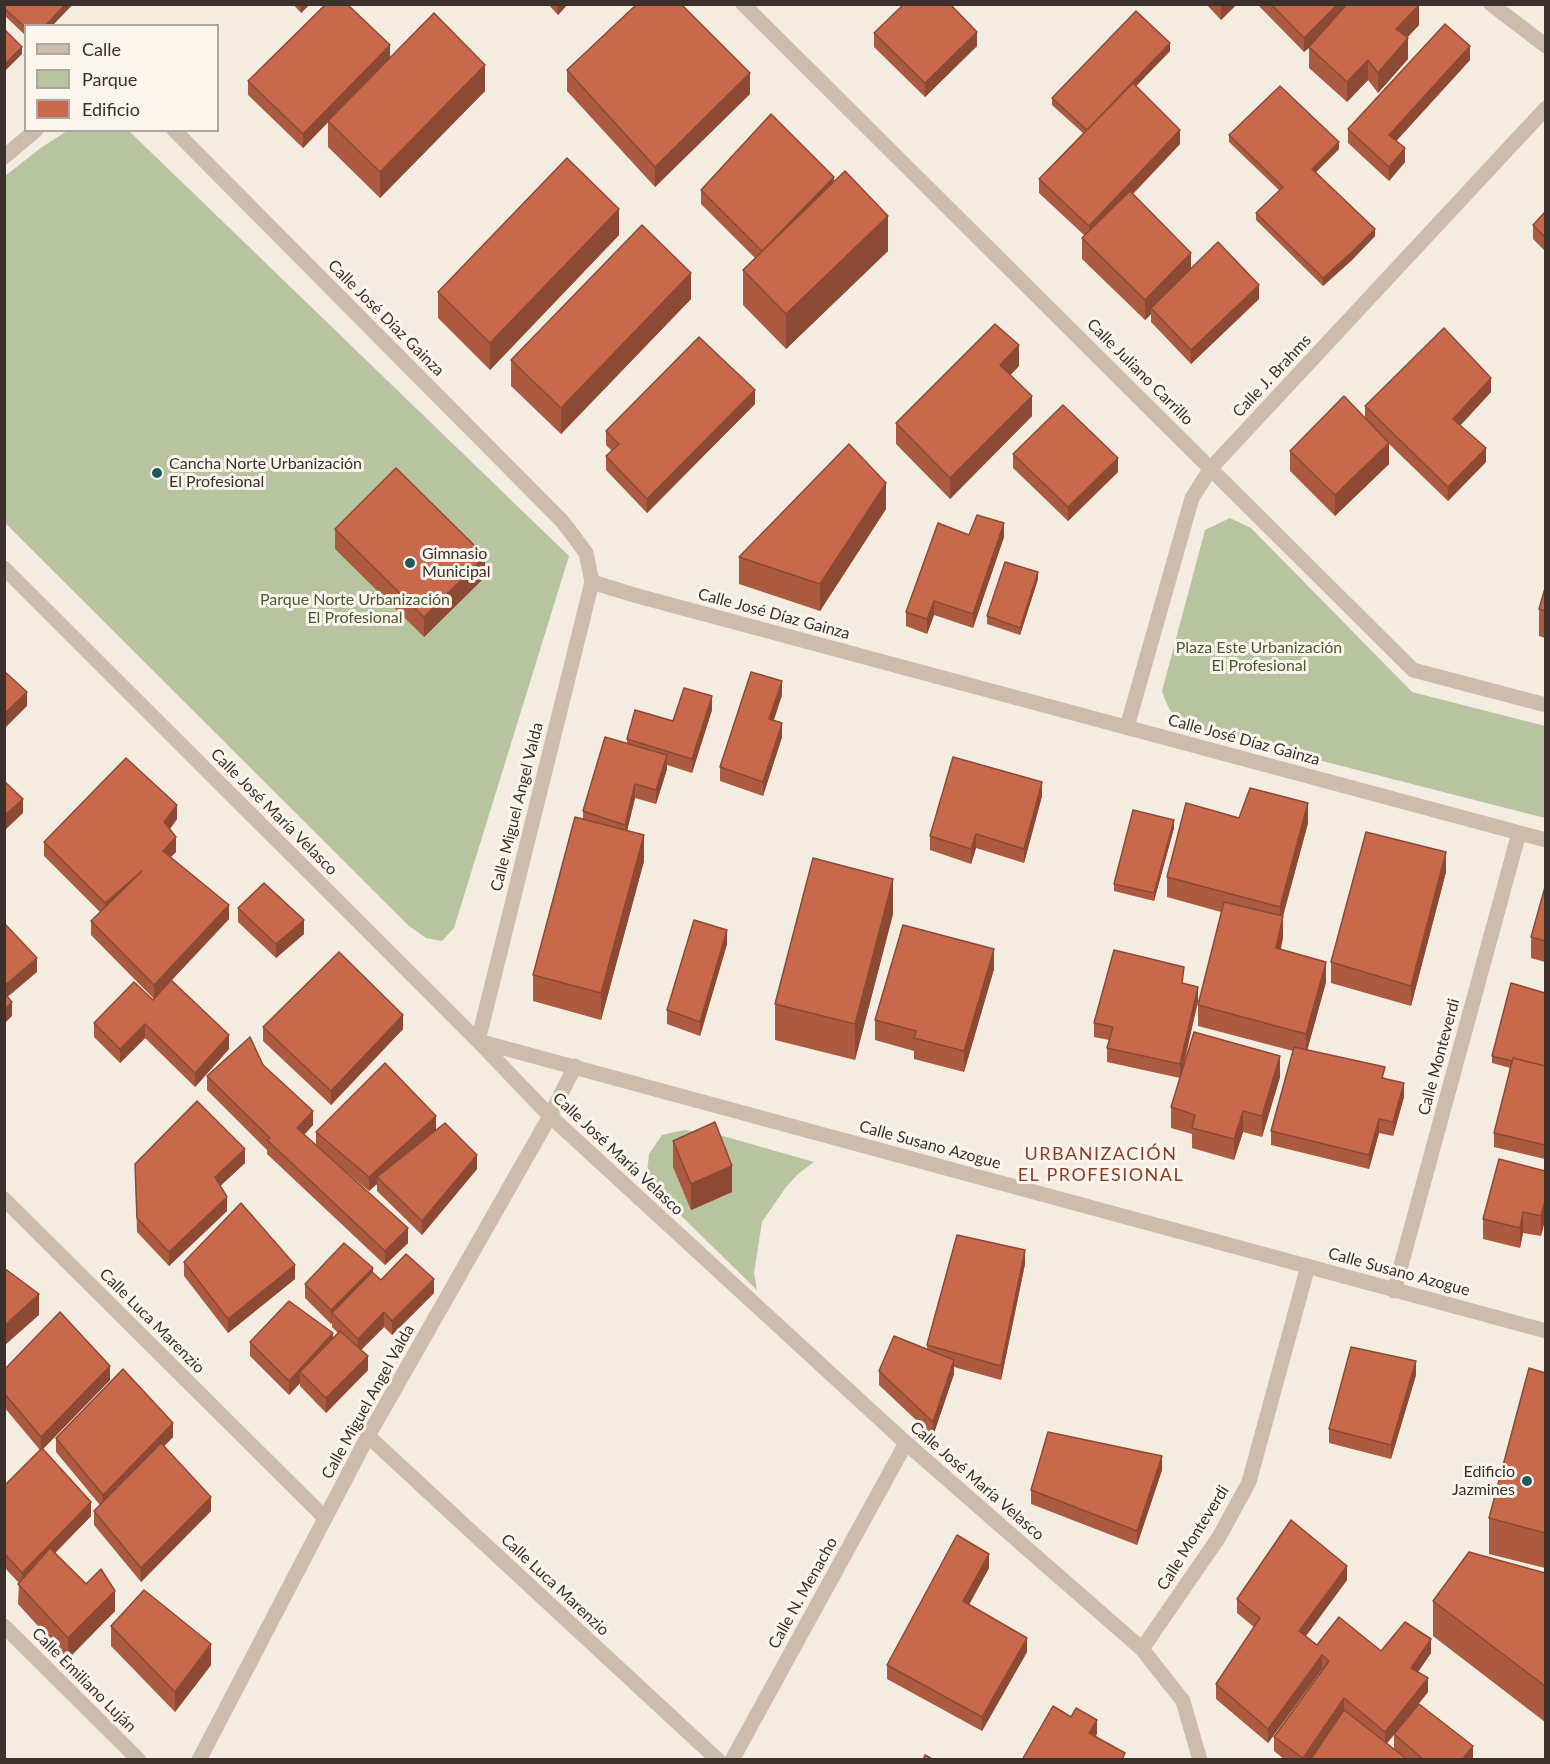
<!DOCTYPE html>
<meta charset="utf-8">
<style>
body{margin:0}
#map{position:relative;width:1550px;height:1764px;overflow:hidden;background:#f4ebe1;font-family:Lato,sans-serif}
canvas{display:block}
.frame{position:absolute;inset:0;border:6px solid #3b302b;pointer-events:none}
.legend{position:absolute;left:24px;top:24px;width:195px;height:108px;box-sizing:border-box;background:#fbf5ee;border:2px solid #aea6a0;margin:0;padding:8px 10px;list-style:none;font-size:18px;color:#3b302b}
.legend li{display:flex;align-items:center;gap:12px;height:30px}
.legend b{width:30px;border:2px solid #aea6a0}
</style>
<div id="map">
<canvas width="1550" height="1764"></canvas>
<div class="frame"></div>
<ul class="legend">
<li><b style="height:8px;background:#cdbbac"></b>Calle</li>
<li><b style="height:16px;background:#b8c4a0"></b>Parque</li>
<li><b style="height:16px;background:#c8694b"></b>Edificio</li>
</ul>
</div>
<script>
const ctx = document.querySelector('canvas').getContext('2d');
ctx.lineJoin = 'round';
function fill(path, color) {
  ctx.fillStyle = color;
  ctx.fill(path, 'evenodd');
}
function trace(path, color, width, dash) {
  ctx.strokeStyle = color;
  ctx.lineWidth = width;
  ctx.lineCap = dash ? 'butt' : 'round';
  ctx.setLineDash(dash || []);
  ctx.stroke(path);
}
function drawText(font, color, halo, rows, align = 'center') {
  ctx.font = font + ' Lato,sans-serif';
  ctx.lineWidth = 6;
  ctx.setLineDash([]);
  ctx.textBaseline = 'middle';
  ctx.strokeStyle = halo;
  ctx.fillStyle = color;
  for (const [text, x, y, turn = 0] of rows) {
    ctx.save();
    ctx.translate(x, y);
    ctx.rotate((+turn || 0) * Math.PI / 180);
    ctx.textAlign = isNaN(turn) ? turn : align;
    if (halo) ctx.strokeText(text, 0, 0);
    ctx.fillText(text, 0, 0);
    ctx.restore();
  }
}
fill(new Path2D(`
 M67 131H129L569 556 454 928 442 941 426 938 409 926 5 523V176L42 147Z
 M1230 518 1251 528 1412 692 1545 726V818L1193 728C1173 718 1169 712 1162 691L1205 530Z
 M684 1130 716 1134 814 1162 798 1174 786 1187 762 1222 754 1273 757 1290 673 1208 647 1173 649 1154 662 1135Z`), '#b8c4a0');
trace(new Path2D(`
 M743 4 1413 670 1546 705
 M1491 4 1546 46
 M174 130 563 522 586 553 592 582 634 595 1546 840
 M4 157 36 130
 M4 568 478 1041 550 1116 906 1443 1142 1649 1183 1701 1200 1760
 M1127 727 1192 498 1211 468 1546 108
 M478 1041 1546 1331
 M478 1041 592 582
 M4 1199 325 1518
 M1394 1291 1519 833
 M368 1436 718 1760
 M4 1626 139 1760
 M1142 1649 1219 1537 1249 1482 1308 1266
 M199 1760 368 1436 550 1116 575 1066
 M732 1760 906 1443`), '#cdbbac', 15);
fill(new Path2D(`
 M4 4H73L52 26H26V36L4 15Z
 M293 4H310L301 13Z
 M548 4H568L558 15Z
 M1206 4H1237L1221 20Z
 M1257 4 1419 5V25L1407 38 1408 59 1378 93 1368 80 1347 102 1309 68V48L1304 52Z
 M874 33 977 46 925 97 874 47Z
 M1170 51 1136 86 1180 144 1133 194 1191 268 1259 299 1191 364 1151 322V314L1145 320 1082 259V238L1085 236 1039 193V179L1083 133 1052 105V98Z
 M390 57 485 91 380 198 328 147V122L303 148 248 95V81Z
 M1470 60 1396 141 1405 162 1389 181 1348 143V129Z
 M567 70 750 94 655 187 567 91Z
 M1229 135 1339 149 1316 172 1375 236 1352 260 1323 286 1256 220V213L1280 191 1229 142Z
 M834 183 888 251 786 349 743 305V270L755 258 701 204V190Z
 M1545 212V251L1533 239V225Z
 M619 235 490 370 438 318V292Z
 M691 299 561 434 511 386V360Z
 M1019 366 1010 375 1032 416 950 499 896 444V423Z
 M1491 392 1460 426 1486 462 1448 501 1389 444V464L1335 516 1290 471V451L1365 418V406Z
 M755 404 647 513 606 470V456L612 451 606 445V431Z
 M1013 454 1118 472 1068 521 1013 468Z
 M886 509 820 611 739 584V557Z
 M335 529 485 577 424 637 335 549Z
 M969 535 1004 537 973 628 934 615 927 634 906 626V612Z
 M1038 579 1020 635 987 624V616Z
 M1545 588V638L1539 636V609Z
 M782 695 774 720 782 737 763 796 720 781V767Z
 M712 710 692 773 667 765V769L656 804 635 798 627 831 644 861 601 1020 533 1001V975L583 819V811L627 743V739L673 721Z
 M1042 796 1024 863 976 848 971 864 930 850V836Z
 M1239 818 1308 823 1283 916V937L1281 949 1326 982 1307 1050 1385 1078 1404 1097 1393 1136 1379 1133 1369 1169 1271 1145V1131L1293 1051 1198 1026V1005L1221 912 1167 897V877Z
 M177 819 170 829 176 852 170 857 229 919 171 981 229 1049 195 1087 145 1038 120 1063 94 1037V1023L154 999 91 935V921L100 912 44 856V842Z
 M1174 828 1154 901 1114 891V884Z
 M1446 872 1411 1006 1331 983V962Z
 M1545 887V962L1531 958V937Z
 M238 908 304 934 276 958 238 922Z
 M893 914 855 1060 775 1040V1004Z
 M727 944 700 1036 667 1024V1010Z
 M994 969 964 1072 914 1059V1051L875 1040V1020Z
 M1184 983 1198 1001 1183 1069 1280 1077 1262 1137 1243 1132 1234 1160 1192 1148V1134L1171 1128V1107L1180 1078 1107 1062V1048L1109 1040 1094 1037V1023Z
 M1545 993V1159L1494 1147V1133L1510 1068 1492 1063V1056Z
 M263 1027 403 1029 331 1105 263 1041Z
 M263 1065 313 1125 304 1135 316 1145V1132L436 1130 477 1169 422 1235 377 1191V1184L369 1191 331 1159 408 1243 385 1265 267 1154V1150L207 1090V1076Z
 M673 1141 732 1192 691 1210 673 1167Z
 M245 1163 220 1186 227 1211 169 1266 137 1232 135 1164Z
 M1545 1171 1541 1236 1523 1233 1520 1248 1483 1239V1219Z
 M184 1262 295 1279 228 1333 184 1276Z
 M1025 1264 1001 1380 954 1367V1374L933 1436 879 1385V1371L927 1349V1345Z
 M373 1273 381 1280 434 1293 392 1335 384 1327 361 1350 368 1370 326 1413 300 1386V1383L289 1395 250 1356V1342L333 1339 338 1333 332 1327V1323L331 1324 305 1298V1284Z
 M4 1370 110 1380 43 1449 91 1516 55 1553 115 1611 68 1659 18 1604 19 1583 4 1567V1486L40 1450 4 1407Z
 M1545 1373V1568L1489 1554V1518Z
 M1416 1375 1391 1459 1329 1443V1429Z
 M173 1437 164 1446 211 1511 141 1582 94 1525V1511L100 1505 56 1452V1438Z
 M1162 1470 1137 1545 1031 1504V1490Z
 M989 1568 969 1605 1027 1652 982 1731 887 1679V1665Z
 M1545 1573V1722L1433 1636V1601Z
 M1347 1580 1306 1636 1317 1645 1381 1651 1431 1653 1418 1672 1428 1692 1387 1743 1394 1749V1734L1473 1760H1285L1274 1751V1737L1322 1670V1669L1268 1743 1216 1699V1684L1254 1627 1237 1613V1599Z
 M111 1626 211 1665 175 1712 111 1646Z`), '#ac5a40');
fill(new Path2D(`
 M66 4H73L52 26H45Z
 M301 4H310L301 13Z
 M558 4H568L558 15Z
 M1223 4H1237L1221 20V6Z
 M1338 4H1352L1304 52V38Z
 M1419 5V25L1396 49V29Z
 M977 32V46L925 97V83Z
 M1408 38V59L1378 93V73Z
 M1170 43V51L1087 137V130Z
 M390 45V59L303 148V134Z
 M1470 46V60L1389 149V135Z
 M22 47V54L4 72V65Z
 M1368 60V80L1347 102V82Z
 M485 65V91L380 198V172Z
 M750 73V94L655 187V167Z
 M1180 130V144L1089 240V226Z
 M1339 142V149L1312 176V169Z
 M1405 148V162L1389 181V167Z
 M834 177V191L762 251Z
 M619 209V235L490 370V343Z
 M888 216V251L786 349V314Z
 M1375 229V236L1352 260 1323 286V278Z
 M1191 253V273L1151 308V314L1145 320V300Z
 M691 273V299L561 434V408Z
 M1259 285V299L1191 364V350Z
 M1019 345V366L1000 386V365Z
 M1491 378V392L1453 433V419Z
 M755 390V404L647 513V499Z
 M1032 396V416L950 499V478Z
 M1389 443V464L1335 516V495Z
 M1486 448V462L1448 501V487Z
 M1118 458V472L1068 521V507Z
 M886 483V509L820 611V584Z
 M1004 523V537L973 628V614Z
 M485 556V577L424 637V617Z
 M1038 572V579L1020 635V628Z
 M934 601V615L927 634V619Z
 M782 681V695L769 733V719Z
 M27 692V706L4 729V714Z
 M712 696V710L692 773V759Z
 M782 723V737L763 796V782Z
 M667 755V769L656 804V790Z
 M1042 782V796L1024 863V849Z
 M635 784V798L625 839V825Z
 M23 799V813L4 831V816Z
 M1308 803V823L1280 927V907Z
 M177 805V819L164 836V822Z
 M1174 820V828L1154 901V893Z
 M976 834V848L971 864V849Z
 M644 835V861L601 1020V993Z
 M176 837V852L163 865V851Z
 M1446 852V872L1411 1006V986Z
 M142 871 105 917V903Z
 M893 879V914L855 1060V1024Z
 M229 905V919L154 999V985Z
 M1283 916V937L1276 968V948Z
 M304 920V934L276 958V944Z
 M727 930V944L700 1036V1022Z
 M994 949V969L964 1072V1051Z
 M37 958V972L4 1000V986Z
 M1326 962V982L1306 1055V1034Z
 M1198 987V1001L1180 1078V1064Z
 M12 1002V1016L4 1024V1010Z
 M403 1015V1029L331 1105V1091Z
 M145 1024V1038L120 1063V1049Z
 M229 1035V1049L195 1087V1073Z
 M1280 1056V1077L1262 1137V1116Z
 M1404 1083V1097L1393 1136V1122Z
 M313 1111V1125L297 1142V1128Z
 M1243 1111V1132L1234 1160V1139Z
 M436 1116V1130L377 1177V1184L369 1191V1177Z
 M1379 1119V1133L1369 1169V1155Z
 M245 1149V1163L215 1191V1177Z
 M477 1155V1169L422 1235V1221Z
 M732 1166V1192L691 1210V1184Z
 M227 1197V1211L169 1266V1252Z
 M1545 1201V1221L1541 1236V1216Z
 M1523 1212V1233L1520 1248V1228Z
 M408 1228V1243L385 1265V1251Z
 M1025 1250V1264L1001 1380V1366Z
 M295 1265V1279L228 1333V1319Z
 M373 1268V1282L332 1313 331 1324V1310Z
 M434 1279V1293L392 1335V1321Z
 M39 1294V1315L4 1346V1326Z
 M384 1312V1327L358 1353V1339Z
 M333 1333V1347L300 1372V1383L289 1395V1381Z
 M368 1356V1370L326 1413V1398Z
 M954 1360V1374L933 1436V1422Z
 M1416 1361V1375L1391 1459V1445Z
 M110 1366V1380L41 1451V1437Z
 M173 1423V1437L103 1509V1495Z
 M1162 1456V1470L1137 1545V1531Z
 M211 1497V1511L141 1582V1568Z
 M91 1502V1516L22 1587V1573Z
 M989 1554V1568L963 1615V1601Z
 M1347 1566V1580L1299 1645V1631Z
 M115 1591V1611L68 1659V1638Z
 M1027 1638V1652L982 1731V1717Z
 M1431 1639V1653L1411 1682V1668Z
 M211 1644V1665L175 1712V1692Z
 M1322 1655V1669L1268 1743V1729Z
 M1428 1678V1692L1385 1746V1732Z
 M1344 1698V1712L1312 1760H1303Z
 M1097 1720V1734L1089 1747V1733Z
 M1473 1746V1760H1462Z`), '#8c4a34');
const building = new Path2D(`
 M4 4H66L45 26H26V28L4 8Z
 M326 4H347L390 45 303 134 248 81Z
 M637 4H681L750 73 655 167 567 70Z
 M904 4H950L977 32 925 83 874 33Z
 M1271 4H1338L1304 38Z
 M1347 4 1419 5 1396 29 1408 38 1378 73 1368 60 1347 82 1309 47Z
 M1136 11 1170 43 1087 130 1052 98Z
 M434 13 485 65 380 172 328 121Z
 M1445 24 1470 46 1389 135 1405 148 1389 167 1348 129Z
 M4 29 22 47 4 65Z
 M1133 83 1180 130 1089 226 1039 179Z
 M1280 86 1339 142 1312 169 1375 229 1352 252 1323 278 1256 213 1283 187 1229 135Z
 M771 114 834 177 762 251 701 190Z
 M567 158 619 209 490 343 438 292Z
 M845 171 888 216 786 314 743 270Z
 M1130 191 1191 253 1145 300 1082 238Z
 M1545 212V237L1533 225Z
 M642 225 691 273 561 408 511 360Z
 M1218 242 1259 285 1191 350 1151 308Z
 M995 324 1019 345 1000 365 1032 396 950 478 896 423Z
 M1444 328 1491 378 1453 419 1486 448 1448 487 1365 406Z
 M699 337 755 390 647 499 606 456 619 444 606 431Z
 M1344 396 1389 443 1335 495 1290 451Z
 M1063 405 1118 458 1068 507 1013 454Z
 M849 444 886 483 820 584 739 557Z
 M396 468 485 556 424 617 335 529Z
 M977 515 1004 523 973 614 934 601 927 619 906 612 938 523 969 535Z
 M1005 562 1038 572 1020 628 987 616Z
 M1545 588V611L1539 609Z
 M4 671 27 692 4 714Z
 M751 672 782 681 769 719 782 723 763 782 720 767Z
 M684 688 712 696 692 759 627 739 635 710 673 721Z
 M605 737 667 755 656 790 635 784 625 825 583 811Z
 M953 757 1042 782 1024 849 976 834 971 849 930 836Z
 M126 758 177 805 164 822 176 837 163 851 229 905 154 985 91 921 142 871 105 903 44 842Z
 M4 781 23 799 4 816Z
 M1250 788 1308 803 1280 907 1167 877 1186 803 1239 818Z
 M1133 810 1174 820 1154 893 1114 884Z
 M575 817 644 835 601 993 533 975Z
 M1366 832 1446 852 1411 986 1331 962Z
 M813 858 893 879 855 1024 775 1004Z
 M264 883 304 920 276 944 238 908Z
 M1545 887V941L1531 937Z
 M1224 902 1283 916 1276 948 1326 962 1306 1034 1198 1005Z
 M694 920 727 930 700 1022 667 1010Z
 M4 923 37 958 4 986Z
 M903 925 994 949 964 1051 914 1038 916 1031 875 1020Z
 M1114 950 1184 967 1182 983 1198 987 1180 1064 1107 1048 1113 1027 1094 1023Z
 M339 952 403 1015 331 1091 263 1027Z
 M171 980 229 1035 195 1073 145 1024 120 1049 94 1023 134 982 153 1000Z
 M1511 983 1545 993V1066L1513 1058 1512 1061 1492 1056Z
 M4 993 12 1002 4 1010Z
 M1194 1032 1280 1056 1262 1116 1243 1111 1234 1139 1192 1128 1195 1115 1171 1107Z
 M250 1037 263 1065 313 1111 297 1128 408 1228 385 1251 267 1140 270 1138 207 1076Z
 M1294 1047 1385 1067 1382 1078 1404 1083 1393 1122 1379 1119 1369 1155 1271 1131Z
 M1513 1058 1545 1066V1145L1494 1133Z
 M385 1063 436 1116 369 1177 316 1132Z
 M197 1101 245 1149 215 1177 227 1197 169 1252 137 1218 135 1164Z
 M715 1122 732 1166 691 1184 673 1141Z
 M445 1123 477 1155 422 1221 377 1177Z
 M1499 1159 1545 1171V1201L1541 1216 1523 1212 1520 1228 1483 1219Z
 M241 1203 295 1265 228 1319 184 1262Z
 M957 1235 1025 1250 1001 1366 927 1345Z
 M344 1243 373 1268 331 1310 305 1284Z
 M406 1254 434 1279 392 1321 384 1312 358 1339 332 1313 372 1272 381 1280Z
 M4 1268 39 1294 4 1326Z
 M289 1301 333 1333 289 1381 250 1342Z
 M60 1312 110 1366 41 1437 4 1393V1370Z
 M340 1331 368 1356 326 1398 300 1372Z
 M894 1336 954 1360 933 1422 879 1371Z
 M1351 1347 1416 1361 1391 1445 1329 1429Z
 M1529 1368 1545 1373V1533L1489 1518Z
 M123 1369 173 1423 103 1495 56 1438Z
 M1048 1432 1162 1456 1137 1531 1031 1490Z
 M161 1443 211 1497 141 1568 94 1511Z
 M42 1448 91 1502 22 1573 4 1553V1486Z
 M1291 1520 1347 1566 1299 1631 1317 1645 1339 1617 1381 1651 1405 1622 1431 1639 1411 1668 1428 1678 1385 1732 1344 1698 1303 1758 1274 1737 1329 1661 1322 1655 1268 1729 1216 1684 1260 1618 1237 1599Z
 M957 1535 989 1554 963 1601 1027 1638 982 1717 887 1665Z
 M50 1548 86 1584 101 1569 115 1591 68 1638 18 1584Z
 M1469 1552 1545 1573V1686L1433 1601Z
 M144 1590 211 1644 175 1692 111 1626Z
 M1419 1704 1473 1746 1462 1760H1424L1394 1734Z
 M1053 1706 1071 1717 1076 1708 1097 1720 1089 1733 1125 1753 1122 1760H1022Z
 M1344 1710 1408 1760H1310Z
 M925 1755 934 1760H923Z`);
fill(building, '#c8694b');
trace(building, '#8c4a34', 1.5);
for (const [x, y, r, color] of [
 [157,473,6,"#1f5a5e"],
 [410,563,6,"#1f5a5e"],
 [1527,1481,6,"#1f5a5e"]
]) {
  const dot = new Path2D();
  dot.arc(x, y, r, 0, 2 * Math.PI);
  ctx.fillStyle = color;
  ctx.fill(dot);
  trace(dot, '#fbf5ee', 2);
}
drawText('16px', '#3b302b', '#fbf5ee', [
 ["Calle José Díaz Gainza",386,318,45],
 ["Calle Juliano Carrillo",1140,372,45],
 ["Calle J. Brahms",1272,376,-47],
 ["Calle José Díaz Gainza",774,614,15],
 ["Calle José Díaz Gainza",1244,740,15],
 ["Calle Miguel Angel Valda",517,807,-76],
 ["Calle José María Velasco",274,812,45],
 ["Calle Monteverdi",1439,1057,-75],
 ["Calle Susano Azogue",930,1145,15],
 ["Calle José María Velasco",618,1154,43],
 ["Calle Susano Azogue",1399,1272,15],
 ["Calle Luca Marenzio",152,1321,45],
 ["Calle Miguel Angel Valda",368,1402,-61],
 ["Calle José María Velasco",977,1481,41],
 ["Calle Monteverdi",1193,1538,-58],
 ["Calle Luca Marenzio",555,1585,43],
 ["Calle N. Menacho",803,1593,-61],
 ["Calle Emiliano Luján",84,1680,45]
]);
drawText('16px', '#3b302b', '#fbf5ee', [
 ["Cancha Norte Urbanización",169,464],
 ["El Profesional",169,482],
 ["Gimnasio",422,554],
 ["Municipal",422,572],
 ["Edificio",1515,1472,"right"],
 ["Jazmines",1515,1490,"right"]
], 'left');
drawText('16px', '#4a5a2e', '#fbf5ee', [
 ["Parque Norte Urbanización",355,600],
 ["El Profesional",355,618],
 ["Plaza Este Urbanización",1259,648],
 ["El Profesional",1259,666]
]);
ctx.letterSpacing = '1.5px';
drawText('18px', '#8c3b22', '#fbf5ee', [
 ["URBANIZACIÓN",1101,1154],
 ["EL PROFESIONAL",1101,1175]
]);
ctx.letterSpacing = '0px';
</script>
